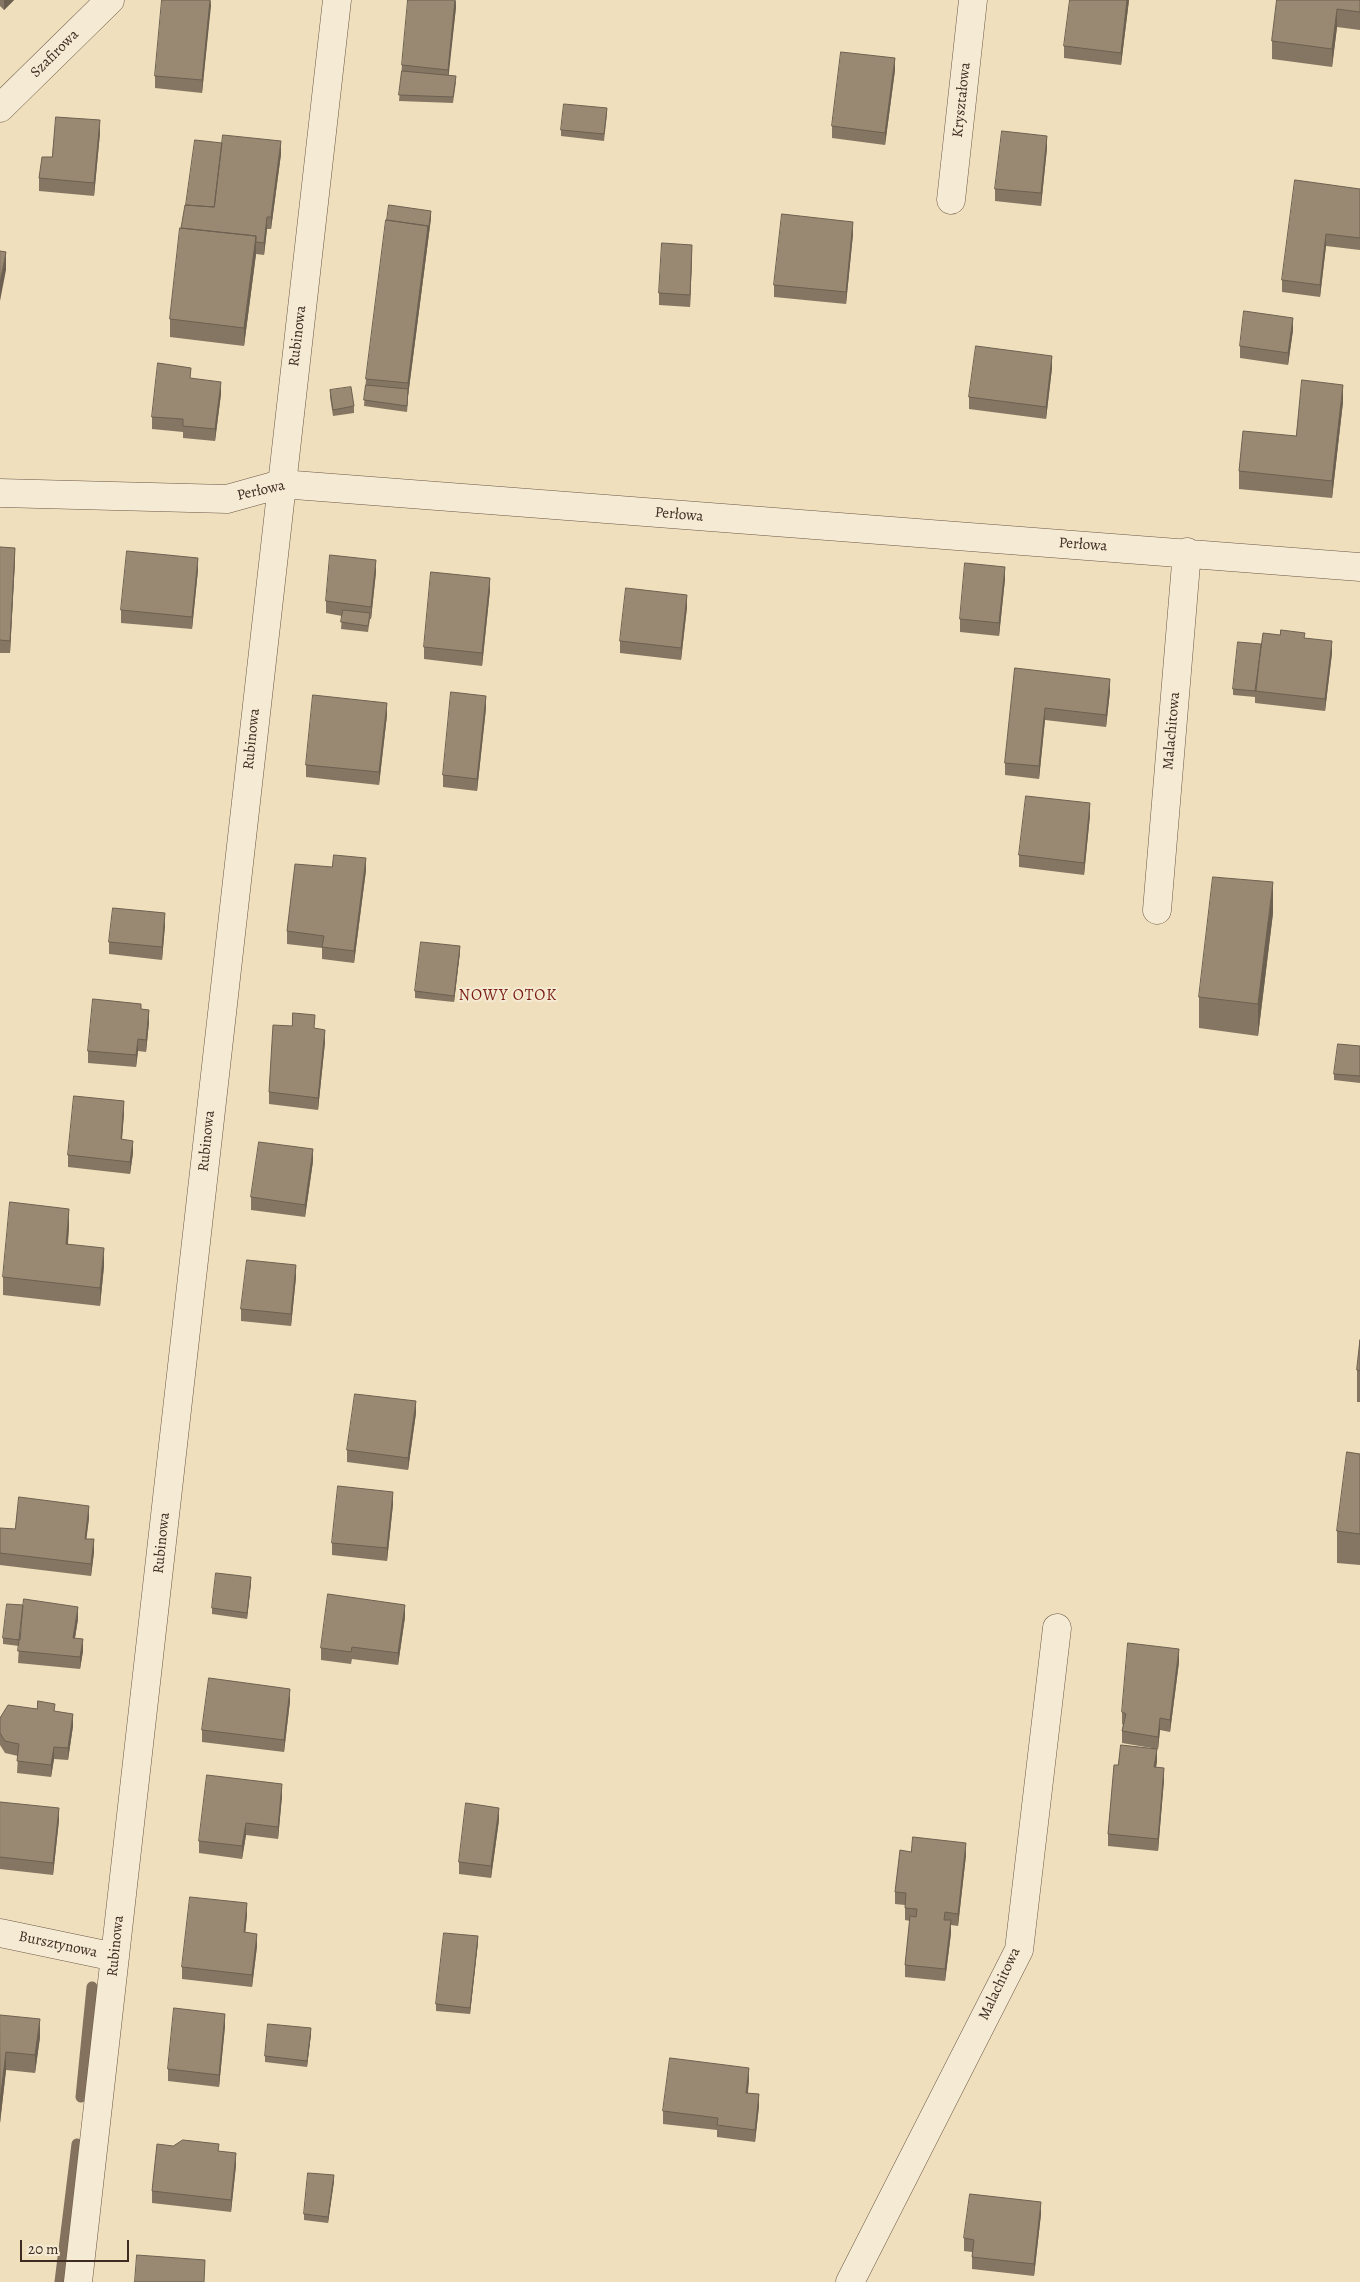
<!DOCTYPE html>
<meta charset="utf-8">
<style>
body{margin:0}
#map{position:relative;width:1360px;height:2282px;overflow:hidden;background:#f0dfbc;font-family:Alegreya,serif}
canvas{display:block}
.scale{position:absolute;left:20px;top:2240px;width:109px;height:22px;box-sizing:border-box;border:2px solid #3d2b21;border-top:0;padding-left:6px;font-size:15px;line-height:18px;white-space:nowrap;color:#3d2b21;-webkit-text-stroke:4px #f5ead3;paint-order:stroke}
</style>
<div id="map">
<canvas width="1360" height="2282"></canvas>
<div class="scale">20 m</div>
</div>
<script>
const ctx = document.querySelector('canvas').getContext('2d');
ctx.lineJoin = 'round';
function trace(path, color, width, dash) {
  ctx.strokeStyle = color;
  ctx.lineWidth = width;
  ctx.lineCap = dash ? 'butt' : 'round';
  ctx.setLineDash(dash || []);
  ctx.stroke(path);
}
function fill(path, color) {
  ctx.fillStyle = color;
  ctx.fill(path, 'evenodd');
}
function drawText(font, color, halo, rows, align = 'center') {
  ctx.font = font + ' Alegreya,serif';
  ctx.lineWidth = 4;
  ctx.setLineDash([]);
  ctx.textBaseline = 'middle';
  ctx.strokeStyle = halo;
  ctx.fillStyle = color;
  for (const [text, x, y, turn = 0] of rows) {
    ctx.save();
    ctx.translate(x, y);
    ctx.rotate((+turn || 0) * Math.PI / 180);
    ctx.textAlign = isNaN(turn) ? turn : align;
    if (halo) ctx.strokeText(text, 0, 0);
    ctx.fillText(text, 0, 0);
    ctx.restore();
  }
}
trace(new Path2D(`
 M81 2097 92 1987
 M60 2282 77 2144`), '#84725e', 11);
const minor = new Path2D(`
 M0 108 110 0
 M951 200 973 0
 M0 493 227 499 281 484 1360 567
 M1157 910 1187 552
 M0 1933 115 1957
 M78 2282 337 0
 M850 2282 1019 1950 1057 1628`);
trace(minor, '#6a5848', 29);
trace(minor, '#f5ead3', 28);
fill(new Path2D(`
 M0 0H14L4 10 0 6Z
 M211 0 202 93 155 88V76Z
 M456 0V7L448 75 456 82 453 103 399 101 402 65Z
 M1129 0 1121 65 1064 58V46Z
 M1277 0H1360V30L1337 27 1332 67 1272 59V41Z
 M895 70 885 145 832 138V126Z
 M607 114 604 141 561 136V130Z
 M100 133 94 196 39 191V178L52 157Z
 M1047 148 1041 206 995 201V189Z
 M281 154 271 229H267L264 255 256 254 244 346 170 337V319L181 228Z
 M1360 189V250L1326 246 1320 297 1282 292V280Z
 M431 218 408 396 407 412 364 406 366 379Z
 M853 234 846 304 774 297V285Z
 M692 257 690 307 659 305V293Z
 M1293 330 1288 365 1240 358V346Z
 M1052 368 1046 419 969 409V397Z
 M191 378 221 394 215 441 183 438V432L152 429V417Z
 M330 390 354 406V413L333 416 330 397Z
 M1343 402 1332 498 1239 489V471L1296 436Z
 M0 547 15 560 10 653H0Z
 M198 570 192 629 121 623V610Z
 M376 572 371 619H370L368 632 341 629 342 616 326 613V601Z
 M1005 579 999 636 960 632V619Z
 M490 590 482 666 424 659V647Z
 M687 607 681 660 620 653V641Z
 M1305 638 1332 653 1325 711 1255 703V697L1233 695V689L1261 644Z
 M1015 668 1110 691 1106 727 1045 720 1039 779 1005 775V763Z
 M486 708 477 791 443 787V775Z
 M387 715 379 785 306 777V765Z
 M1090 815 1084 875 1019 867V855Z
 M332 867 366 870 354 963 322 959V948L287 944V931Z
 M1273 913 1258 1036 1199 1028V997Z
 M165 925 162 960 109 954V942Z
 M460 952 454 1002 415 998V991Z
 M141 1009 149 1022 146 1052 138 1051 136 1067 88 1063V1051Z
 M292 1026 315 1028 325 1042 318 1110 269 1104V1092Z
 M1360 1046V1083L1334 1080V1074Z
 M124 1113 122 1139 133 1153 130 1174 68 1167V1155Z
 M313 1161 305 1217 251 1210V1197Z
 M69 1227 68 1244 104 1266 100 1306 3 1295V1277Z
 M296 1277 291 1326 241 1321V1309Z
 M1360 1340V1402H1357V1370Z
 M416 1413 408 1470 347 1462V1450Z
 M1360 1454V1565L1337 1563V1531Z
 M393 1504 387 1561 332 1555V1543Z
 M89 1518 86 1539 94 1552 91 1576 0 1565V1528L15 1529Z
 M251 1583 247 1619 212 1614V1608Z
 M405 1617 398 1665 352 1659 351 1664 321 1660V1648Z
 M78 1619 75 1638 83 1651 80 1669 18 1663 19 1646 3 1644V1638Z
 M1179 1662 1170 1732 1160 1730 1158 1749H1157V1761L1156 1767 1164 1780 1158 1851 1108 1846V1834L1118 1765 1152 1748 1122 1743V1731L1123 1725 1122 1724V1712Z
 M290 1701 284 1752 202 1742V1730Z
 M37 1709 55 1711 73 1726 68 1760 54 1759 51 1777 17 1773 18 1756 5 1753 0 1745V1720Z
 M282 1796 278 1839 246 1835 242 1859 199 1853V1841Z
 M0 1802 59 1820 53 1875 0 1869Z
 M499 1820 491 1878 459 1874V1862Z
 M966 1855 958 1926 951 1925V1933L945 1981 905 1977V1965L910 1921 905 1920V1905L895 1904V1892Z
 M247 1915 245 1933 257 1946 252 1987 182 1979V1967Z
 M478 1942 470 2014 436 2011V2004Z
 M0 2015 40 2037 35 2073 6 2070 0 2123Z
 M225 2026 219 2087 168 2081V2069Z
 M311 2034 307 2067 265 2062V2056Z
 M749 2080 748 2093 759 2106 755 2142 717 2137V2130L663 2124V2111Z
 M219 2151 236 2165 231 2212 152 2203V2191Z
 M334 2181 328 2223 304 2220V2214Z
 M1041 2214 1034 2276 972 2269V2252L964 2251V2238Z`), '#847662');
fill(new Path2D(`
 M4 0H14L4 10Z
 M210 0 211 6 202 93V80Z
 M455 0 456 7 448 82V70Z
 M1127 0H1129L1121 65V53Z
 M1337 9V27L1332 67V49Z
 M895 58V70L885 145V133Z
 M100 120V133L94 196V183Z
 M1047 136V148L1041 206V193Z
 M281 141V154L271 229V217Z
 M431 211V218L408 396 407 412 408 383 428 226Z
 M267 217V229L264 255V243Z
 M853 222V234L846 304V292Z
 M1326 234V246L1320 297V285Z
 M256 236V254L244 346V328Z
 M692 245V257L690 307V295Z
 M6 252V270L0 301V283Z
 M1293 318V330L1288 365V353Z
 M1052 356V368L1046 419V407Z
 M221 382V394L215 441V429Z
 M1343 385V402L1332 498V481Z
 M15 548V560L10 653V641Z
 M198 558V570L192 629V617Z
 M376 560V572L371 619V607Z
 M1005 567V579L999 636V623Z
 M490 578V590L482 666V653Z
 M687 595V607L681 660V648Z
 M1332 641V653L1325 711V699Z
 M1110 679V691L1106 727V715Z
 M486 696V708L477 791V779Z
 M387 703V715L379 785V772Z
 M1045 708V720L1039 779V766Z
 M1090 803V815L1084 875V863Z
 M366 858V870L354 963V951Z
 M1273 882V913L1258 1036V1004Z
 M165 913V925L162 960V947Z
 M460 946V952L454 1002V996Z
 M149 1010V1022L146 1052V1040Z
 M325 1030V1042L318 1110V1098Z
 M138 1039V1051L136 1067V1055Z
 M124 1101V1113L121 1151V1139Z
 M133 1141V1153L130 1174V1162Z
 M313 1149V1161L305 1217V1205Z
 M69 1209V1227L66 1261V1244Z
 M104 1248V1266L100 1306V1288Z
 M296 1265V1277L291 1326V1314Z
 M416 1401V1413L408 1470V1458Z
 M393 1492V1504L387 1561V1548Z
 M89 1506V1518L85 1551V1539Z
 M94 1539V1552L91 1576V1564Z
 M251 1577V1583L247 1619V1613Z
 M405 1605V1617L398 1665V1653Z
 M78 1607V1619L73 1650V1638Z
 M83 1639V1651L80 1669V1657Z
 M1179 1649V1662L1170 1732V1720Z
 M290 1689V1701L284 1752V1740Z
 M73 1714V1726L68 1760V1748Z
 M1160 1718V1730L1158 1749V1737Z
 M54 1747V1759L51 1777V1765Z
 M1157 1749V1761L1154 1779V1767Z
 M1164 1768V1780L1158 1851V1839Z
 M282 1784V1796L278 1839V1827Z
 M59 1808V1820L53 1875V1863Z
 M499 1808V1820L491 1878V1866Z
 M246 1823V1835L242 1859V1846Z
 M966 1843V1855L958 1926V1914Z
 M247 1903V1915L244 1945V1932Z
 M951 1920V1933L945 1981V1969Z
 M257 1934V1946L252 1987V1975Z
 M478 1936V1942L470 2014V2008Z
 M225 2014V2026L219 2087V2075Z
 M40 2019V2037L35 2073V2055Z
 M311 2028V2034L307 2067V2061Z
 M6 2052V2070L0 2123V2102Z
 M749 2068V2080L746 2105V2093Z
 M759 2094V2106L755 2142V2130Z
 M236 2153V2165L231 2212V2200Z
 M334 2175V2181L328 2223V2217Z
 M1041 2202V2214L1034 2276V2264Z`), '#6c6050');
const building = new Path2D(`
 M162 0H210L202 80 155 76Z
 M408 0H455L448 70 402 65Z
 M1070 0H1127L1121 53 1064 46Z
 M1277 0H1360V12L1337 9 1332 49 1272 41Z
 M841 52 895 58 885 133 832 126Z
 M402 71 456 76 453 97 399 95Z
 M564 104 607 108 604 134 561 130Z
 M56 117 100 120 94 183 39 178 42 157H52Z
 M1002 131 1047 136 1041 193 995 189Z
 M223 135 281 141 271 217H267L264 243 256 242V236L181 228 185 205 214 207Z
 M195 140 222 143 214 207 186 205Z
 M1295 180 1360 189V238L1326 234 1320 285 1282 280Z
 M389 205 431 211 428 232V226L387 220Z
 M782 214 853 222 846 292 774 285Z
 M386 220 428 226 408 383 366 379Z
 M180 228 256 236 244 328 170 319Z
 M662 243 692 245 690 295 659 293Z
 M0 251 6 252 0 283Z
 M1244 311 1293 318 1288 353 1240 346Z
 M976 346 1052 356 1046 407 969 397Z
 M158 363 191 368 190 378 221 382 215 429 183 426V419L152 417Z
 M1302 380 1343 385 1332 481 1239 471 1243 431 1296 436Z
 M366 385 408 389 407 406 364 400Z
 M351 387 354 406 333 410 330 390Z
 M0 547 15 548 10 641 0 640Z
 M127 551 198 558 192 617 121 610Z
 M330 555 376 560 371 607 326 601Z
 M965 563 1005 567 999 623 960 619Z
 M431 572 490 578 482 653 424 647Z
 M626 588 687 595 681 648 620 641Z
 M343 610 370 613 368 626 341 622Z
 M1281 630 1305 633 1304 638 1332 641 1325 699 1255 691 1263 633 1280 635Z
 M1238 642 1261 644 1256 691 1233 689Z
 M1015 668 1110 679 1106 715 1045 708 1039 766 1005 763Z
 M451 692 486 696 477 779 443 775Z
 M313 695 387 703 379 772 306 765Z
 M1026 796 1090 803 1084 863 1019 855Z
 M334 855 366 858 354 951 322 947 324 936 287 931 295 864 332 867Z
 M1213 877 1273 882 1258 1004 1199 997Z
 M113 908 165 913 162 947 109 942Z
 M421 942 460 946 454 996 415 991Z
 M93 999 141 1004V1009L149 1010 146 1040 138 1039 136 1055 88 1051Z
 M293 1013 315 1015 314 1028 325 1030 318 1098 269 1092 273 1025 292 1026Z
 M1338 1044 1360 1046V1076L1334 1074Z
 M74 1096 124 1101 121 1139 133 1141 130 1162 68 1155Z
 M259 1142 313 1149 305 1205 251 1197Z
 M10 1202 69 1209 66 1244 104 1248 100 1288 3 1277Z
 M247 1260 296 1265 291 1314 241 1309Z
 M1360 1340V1371L1357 1370Z
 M355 1394 416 1401 408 1458 347 1450Z
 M1347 1452 1360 1454V1534L1337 1531Z
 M338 1486 393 1492 387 1548 332 1543Z
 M19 1497 89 1506 85 1539H94L91 1564 0 1553V1528L15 1529Z
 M216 1573 251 1577 247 1613 212 1608Z
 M328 1594 405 1605 398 1653 352 1647 351 1652 321 1648Z
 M24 1599 78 1607 73 1638 83 1639 80 1657 18 1651Z
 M7 1604 23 1605 20 1640 3 1638Z
 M1128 1643 1179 1649 1170 1720 1160 1718 1158 1737 1122 1731 1126 1714 1122 1712Z
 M209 1678 290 1689 284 1740 202 1730Z
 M38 1701 55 1704 54 1711 73 1714 68 1748 54 1747 51 1765 17 1761 19 1744 5 1741 0 1733V1718L8 1705 37 1709Z
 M1121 1745 1157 1749 1154 1767 1164 1768 1158 1839 1108 1834 1114 1765H1118Z
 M207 1775 282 1784 278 1827 246 1823 242 1846 199 1841Z
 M0 1802 59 1808 53 1863 0 1857Z
 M466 1803 499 1808 491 1866 459 1862Z
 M913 1837 966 1843 958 1914 945 1912 944 1920H951L945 1969 905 1965 910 1916 916 1917 917 1909 905 1908 906 1893 895 1892 900 1850 911 1852Z
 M190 1897 247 1903 244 1932 257 1934 252 1975 182 1967Z
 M444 1933 478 1936 470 2008 436 2004Z
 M174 2008 225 2014 219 2075 168 2069Z
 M0 2015 40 2019 35 2055 6 2052 0 2102Z
 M268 2024 311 2028 307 2061 265 2056Z
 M670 2058 749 2068 746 2093 759 2094 755 2130 717 2125 718 2118 663 2111Z
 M183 2140 219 2144 218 2151 236 2153 231 2200 152 2191 157 2144 173 2146Z
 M308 2173 334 2175 328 2217 304 2214Z
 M970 2194 1041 2202 1034 2264 972 2257 974 2240 964 2238Z
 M137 2255 205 2260 204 2282H135Z`);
fill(building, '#9a8972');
trace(building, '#6c6050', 1);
drawText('15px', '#3d2b21', '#f5ead3', [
 ["Szafirowa",55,54,-45],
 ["Kryształowa",962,100,-84],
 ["Rubinowa",298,336,-83],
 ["Perłowa",261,491,-13],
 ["Perłowa",679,515,5],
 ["Perłowa",1083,545,4],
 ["Malachitowa",1172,731,-85],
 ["Rubinowa",252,739,-84],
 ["Rubinowa",207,1141,-84],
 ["Rubinowa",162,1543,-84],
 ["Bursztynowa",58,1945,12],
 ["Rubinowa",116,1946,-84],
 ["Malachitowa",1000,1984,-65]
]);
ctx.letterSpacing = '1px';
drawText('16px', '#7a1f14', '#f5ead3', [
 ["NOWY OTOK",508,996]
]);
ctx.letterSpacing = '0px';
</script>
